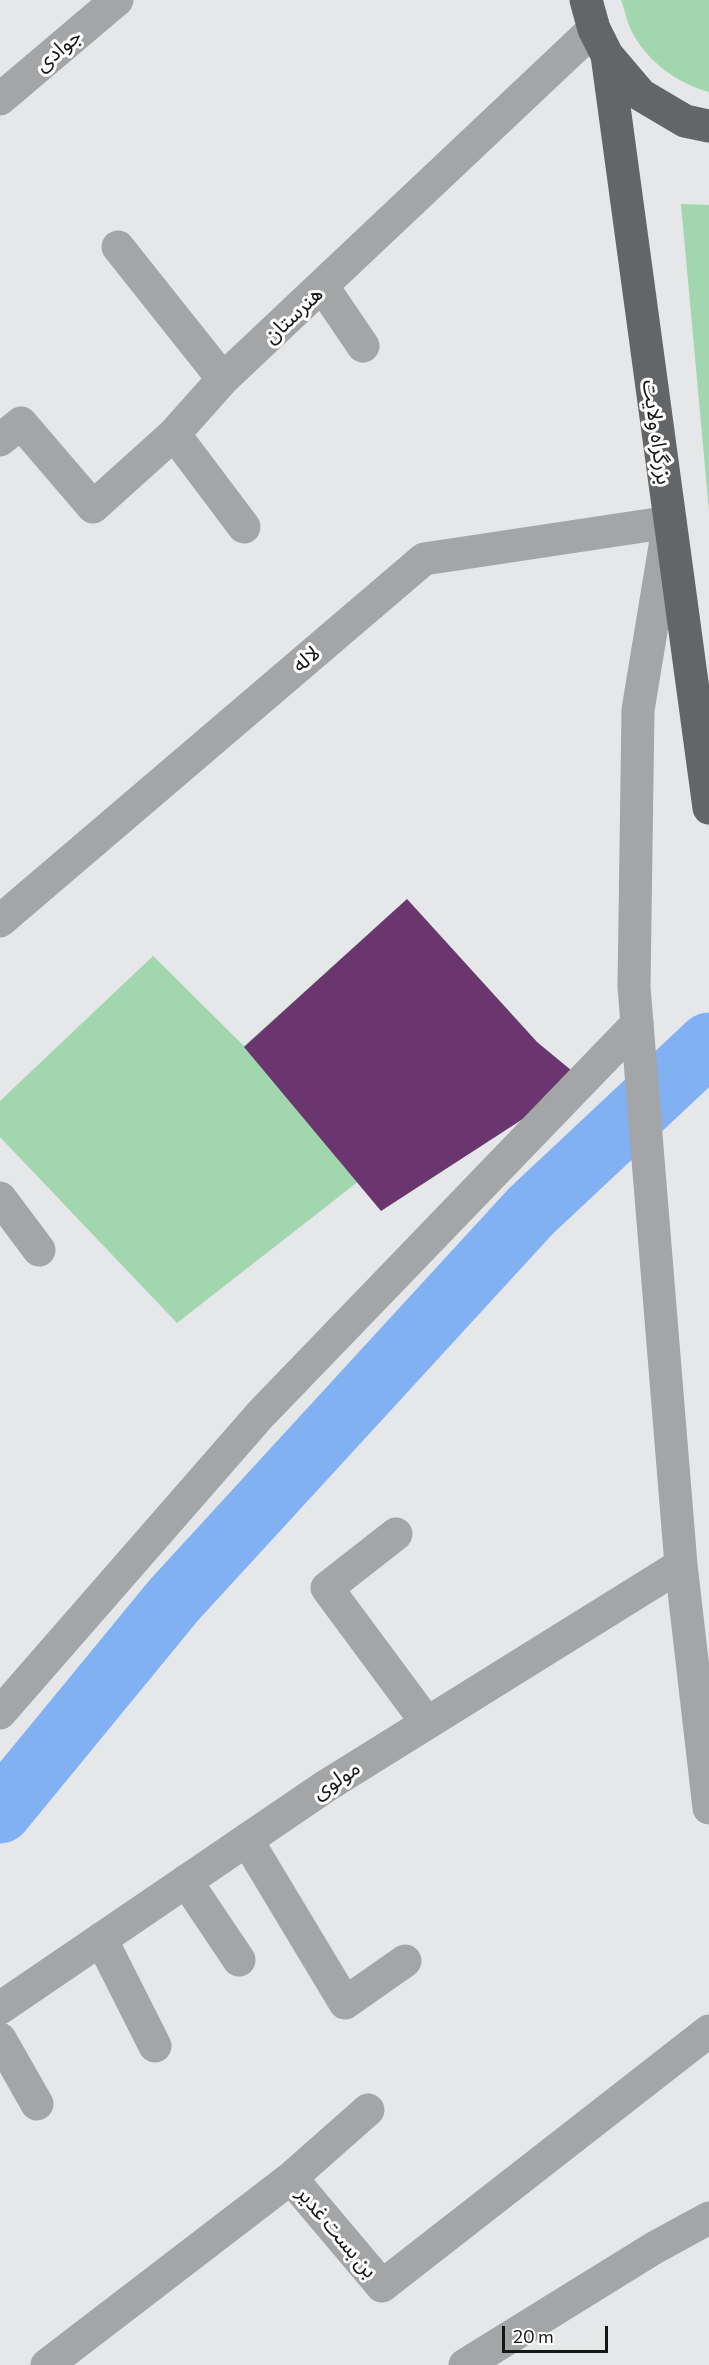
<!DOCTYPE html>
<meta charset="utf-8">
<style>
body{margin:0}
#map{position:relative;width:709px;height:2365px;overflow:hidden;background:#e5e7e9;font-family:Commissioner,sans-serif}
canvas{display:block}
.scale{position:absolute;left:502px;top:2326px;width:106px;height:27px;box-sizing:border-box;border:3px solid #141515;border-top:0;padding-left:8px;font-size:18px;line-height:21px;white-space:nowrap;color:#141515;-webkit-text-stroke:4px #fff;paint-order:stroke}
</style>
<div id="map">
<canvas width="709" height="2365"></canvas>
<div class="scale">20 m</div>
</div>
<script>
const ctx = document.querySelector('canvas').getContext('2d');
ctx.lineJoin = 'round';
function fill(path, color) {
  ctx.fillStyle = color;
  ctx.fill(path, 'evenodd');
}
function trace(path, color, width, dash) {
  ctx.strokeStyle = color;
  ctx.lineWidth = width;
  ctx.lineCap = dash ? 'butt' : 'round';
  ctx.setLineDash(dash || []);
  ctx.stroke(path);
}
function drawText(font, color, halo, rows, align = 'center') {
  ctx.font = font + ' Commissioner,"Noto Sans Arabic",sans-serif';
  ctx.lineWidth = 6;
  ctx.setLineDash([]);
  ctx.textBaseline = 'middle';
  ctx.strokeStyle = halo;
  ctx.fillStyle = color;
  for (const [text, x, y, turn = 0] of rows) {
    ctx.save();
    ctx.translate(x, y);
    ctx.rotate((+turn || 0) * Math.PI / 180);
    ctx.textAlign = isNaN(turn) ? turn : align;
    if (halo) ctx.strokeText(text, 0, 0);
    ctx.fillText(text, 0, 0);
    ctx.restore();
  }
}
fill(new Path2D(`
 M621 0H709V92C677 83 648 62 632 32 627 23 625 10 621 0Z
 M681 204 709 205V511Z
 M407 899 537 1042 177 1323 0 1137V1101L153 956 244 1046Z`), '#a1d6af');
trace(new Path2D(`
 M0 1812 174 1600 531 1211 709 1044`), '#81b0f3', 63);
fill(new Path2D(`
 M407 899 537 1042 583 1080 381 1211 244 1047Z`), '#6b366f');
trace(new Path2D(`
 M0 99 117 0
 M118 247 223 379
 M323 287 363 346
 M174 434 244 527
 M0 440 21 423 93 507 174 434 223 379 594 29
 M0 921 424 559 670 522
 M0 1198 39 1250
 M396 1534 327 1588 427 1723
 M0 1713 260 1415 637 1024
 M247 1840 345 2003 405 1961
 M186 1881 239 1960
 M101 1939 155 2046
 M0 2039 37 2104
 M291 2178 368 2110
 M47 2365 291 2178 382 2286 709 2031`), '#a4a5a6', 33);
trace(new Path2D(`
 M668 528 638 710 634 987 681 1565 709 1808
 M0 2008 326 1786 681 1565
 M465 2365 654 2248 709 2218`), '#a4a5a6', 33);
trace(new Path2D(`
 M586 0 594 29 607 55 641 95 685 121 709 126
 M607 55 709 808`), '#636566', 33);
drawText('21px', '#141515', '#fff', [
 ["جوادی",58,50,-40],
 ["هنرستان",293,315,-43],
 ["بزرگراه ولایت",657,432,82],
 ["لاله",306,659,-40],
 ["مولوی",336,1780,-33],
 ["بن بست غدیر",337,2232,50]
]);
</script>
